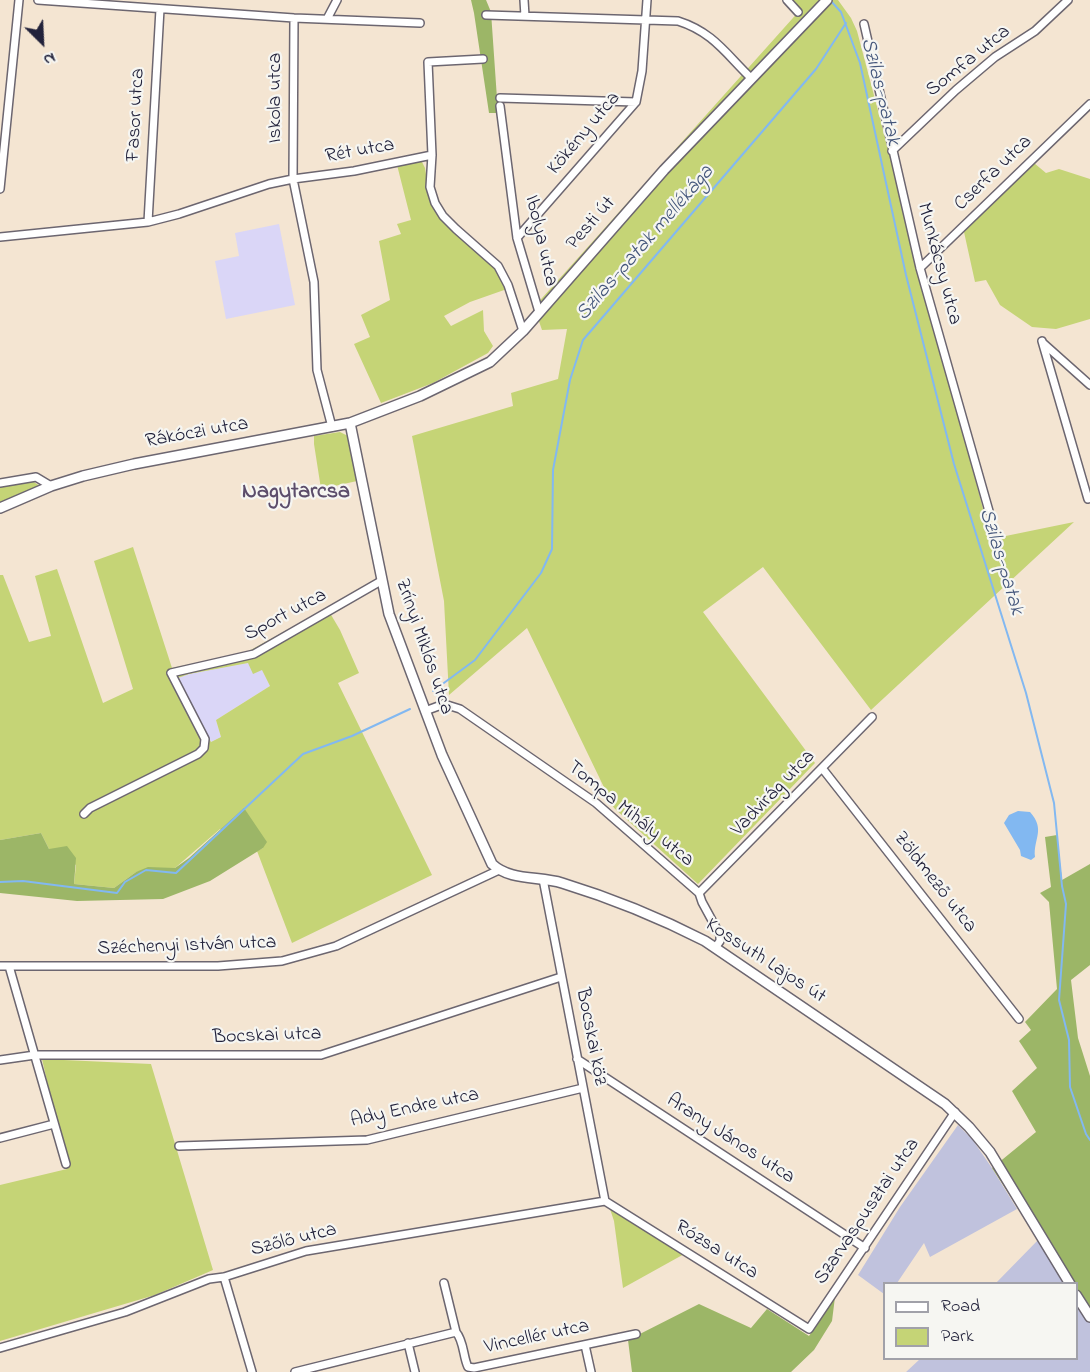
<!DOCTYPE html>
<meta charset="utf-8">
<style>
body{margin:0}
#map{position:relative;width:1090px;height:1372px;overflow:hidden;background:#f4e5d2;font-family:"Indie Flower",sans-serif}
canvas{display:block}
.legend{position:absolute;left:883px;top:1282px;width:195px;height:78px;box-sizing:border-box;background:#f6f6f2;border:2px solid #a1a1a9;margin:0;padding:8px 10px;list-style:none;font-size:18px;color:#22223b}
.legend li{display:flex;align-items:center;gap:12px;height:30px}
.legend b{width:30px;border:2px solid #a1a1a9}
.north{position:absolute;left:12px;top:12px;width:60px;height:60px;-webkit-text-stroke:4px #f6f6f2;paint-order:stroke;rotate:156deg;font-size:16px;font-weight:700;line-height:24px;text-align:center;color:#22223b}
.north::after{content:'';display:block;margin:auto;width:21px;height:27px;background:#22223b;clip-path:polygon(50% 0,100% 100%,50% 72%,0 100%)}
</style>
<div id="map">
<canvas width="1090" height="1372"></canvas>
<ul class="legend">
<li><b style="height:8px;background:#fff"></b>Road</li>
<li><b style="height:16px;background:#c5d476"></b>Park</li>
</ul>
<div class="north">N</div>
</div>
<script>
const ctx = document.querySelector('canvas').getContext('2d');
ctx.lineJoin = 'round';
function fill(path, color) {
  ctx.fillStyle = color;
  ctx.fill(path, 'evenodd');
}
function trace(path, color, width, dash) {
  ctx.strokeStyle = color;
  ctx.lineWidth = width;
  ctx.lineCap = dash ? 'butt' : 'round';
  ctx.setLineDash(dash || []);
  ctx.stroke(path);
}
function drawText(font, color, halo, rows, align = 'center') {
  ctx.font = font + ' "Indie Flower",sans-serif';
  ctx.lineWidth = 4.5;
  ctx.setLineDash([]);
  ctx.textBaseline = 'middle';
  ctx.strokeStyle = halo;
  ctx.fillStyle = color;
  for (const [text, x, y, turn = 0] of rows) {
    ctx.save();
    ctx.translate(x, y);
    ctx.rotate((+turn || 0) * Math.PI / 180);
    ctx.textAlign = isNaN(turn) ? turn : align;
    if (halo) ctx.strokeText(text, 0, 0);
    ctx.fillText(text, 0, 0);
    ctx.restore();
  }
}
fill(new Path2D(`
 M279 224 295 305 226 319 215 261 239 256 235 233Z
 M248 663 262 670 270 686 216 720 221 737 211 742 178 678 189 674Z`), '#dad6f7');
fill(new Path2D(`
 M958 1125 972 1139 992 1168 1017 1209 930 1257 924 1243 897 1283 884 1284V1294L858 1275 900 1207Z
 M1039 1239 1067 1284H995Z
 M1077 1299 1090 1321V1372H906L920 1359 1076 1358Z`), '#c0c2dd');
fill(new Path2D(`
 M793 0H838L851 18 857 31 991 539 1074 522 871 710 763 567 703 612 815 763 698 884 614 808 527 628 449 695 444 601 412 436 513 406 511 393 558 379 567 329 542 330 534 307 801 9Z
 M421 160 425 168 428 186 439 211 497 267 507 289 470 302 444 316 451 326 483 310 484 331 493 346 488 353 433 383 381 403 354 344 370 337 361 315 390 300 379 241 401 234 397 224 411 220 397 165Z
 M1034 163 1046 173 1059 169 1090 179V319L1056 329 1032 327 1000 305 986 280 975 282 964 232Z
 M340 432 348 436 357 481 321 489 314 444V436Z
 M32 481 40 486 0 503V486Z
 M133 547 172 668 247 652 327 608 340 630 359 673 338 683 432 875 292 943 257 851 263 848 220 829 175 868 136 872 114 888 74 884 76 865 49 849 41 833 0 840V575H3L29 642 51 636 35 576 57 569 103 703 133 689 94 561ZM248 663 253 674 262 670 270 686 216 720 221 737 211 742 178 678 189 674Z
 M42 1059 151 1064 213 1270 155 1295 0 1341V1185L67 1169Z
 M608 1203 686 1253 623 1288 614 1221Z`), '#c5d476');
fill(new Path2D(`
 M471 0H486L491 12 498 113H489L474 13Z
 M244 808 267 842 263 848 210 881 163 899 77 901 0 893V840L41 833 49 849 67 846 76 858 74 884 114 888 136 872 148 867 175 868 189 858Z
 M1057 835 1062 880 1090 864V965L1071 980 1078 1038 1090 1076V1321L1077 1299 1076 1284 1067 1283 992 1168 1036 1132 1012 1091 1037 1068 1019 1041 1031 1030 1025 1022 1057 989 1049 902 1040 893 1051 887 1045 837Z
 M835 1297 832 1321 814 1350 791 1372H632L628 1340 699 1304 751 1328 767 1309 809 1336Z`), '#9cb667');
fill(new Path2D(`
 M1018 811 1030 812C1046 830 1033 839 1035 857L1031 860 1021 856 1020 850 1004 823 1009 815Z`), '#82b8f1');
trace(new Path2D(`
 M830 0 841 12 860 63 906 275 954 464 1026 693 1054 803 1062 886 1066 904 1059 1000 1069 1040 1070 1087 1086 1134 1090 1140
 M433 691 475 660 541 573 552 549 553 470 570 380 583 340 816 69 846 23
 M0 882 23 881 117 893 125 882 146 870 176 873 303 754 352 736 410 709`), '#82b8f1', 2);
const street = new Path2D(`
 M38 0 294 18 420 23
 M524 0 525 16
 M787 0 798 12
 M486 15 678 21C713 32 726 54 751 78
 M294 18 293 179 314 282 317 370 332 427
 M327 19 337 0
 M864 24 920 268 989 511
 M483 59 428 62 432 155 430 187 435 203 443 216 456 229 498 266 508 285 523 331
 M500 98 636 102
 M500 106 517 238 539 312
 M892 151 956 90 995 57 1035 31 1068 0
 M0 189 19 0
 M148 222 160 9
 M0 237 148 222 179 214 269 184 293 179 354 171 432 155
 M517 238 636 102 642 71 647 0
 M920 268 1090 104
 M1042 341 1088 499
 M1043 343 1090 385
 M0 483 36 477 51 486
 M425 711 444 704 460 709 596 803 699 893 702 902 720 935V941L715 948
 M822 768 1019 1019
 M84 814 90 808 198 754 204 748 205 739 171 673 254 654 381 581
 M543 879 605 1201
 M699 893 872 717
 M0 966H218L282 961 336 946 499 870
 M9 966 66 1164
 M577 1059 865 1248
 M0 1060 35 1055H321L561 977
 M0 1138 54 1124
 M179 1146 367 1140 583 1088
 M605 1201 809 1329 955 1112
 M224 1277 252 1372
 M444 1283 456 1332
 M408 1343 415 1372
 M585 1345 591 1372
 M0 1348 125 1312 209 1279 224 1277 306 1251 605 1201
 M295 1372 456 1332C464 1341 463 1357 468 1367L474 1368 636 1334`);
const secondary = new Path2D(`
 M350 423 389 614 442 755 492 864C510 881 539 876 562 883 611 898 660 918 705 941L945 1104 969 1127 990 1152 1070 1284
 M0 508 51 486 83 476 134 464 350 423 420 396 490 362 523 331 664 170 827 0
 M1076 1295 1090 1317`);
trace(street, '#6c6670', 10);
trace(secondary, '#6c6670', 12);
trace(street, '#fff', 7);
trace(secondary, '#fff', 9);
drawText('20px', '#22223b', '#f6f6f2', [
 ["Somfa utca",969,62,-39],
 ["Iskola utca",277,98,-90],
 ["Fasor utca",137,115,-87],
 ["Kökény utca",585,134,-50],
 ["Rét utca",360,152,-10],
 ["Cserfa utca",994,174,-44],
 ["Pesti út",592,224,-49],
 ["Ibolya utca",540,241,77],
 ["Munkácsy utca",938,264,75],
 ["Rákóczi utca",197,434,-10],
 ["Sport utca",286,616,-28],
 ["Zrínyi Miklós utca",423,647,71],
 ["Vadvirág utca",774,794,-46],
 ["Tompa Mihály utca",630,815,39],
 ["Zöldmező utca",934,883,52],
 ["Széchenyi István utca",187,947,-2],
 ["Kossuth Lajos út",765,962,33],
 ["Bocskai utca",267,1037,-2],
 ["Bocskai köz",590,1037,79],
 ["Ady Endre utca",415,1109,-12],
 ["Arany János utca",730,1140,33],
 ["Szarvaspusztai utca",868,1212,-56],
 ["Szőlő utca",294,1241,-14],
 ["Rózsa utca",716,1251,32],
 ["Vincellér utca",537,1338,-12]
]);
drawText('italic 21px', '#44567b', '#f6f6f2', [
 ["Szilas-patak",879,92,76],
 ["Szilas-patak mellékága",646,244,-49],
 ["Szilas-patak",1000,562,73]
]);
drawText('bold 22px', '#5c4d6b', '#f6f6f2', [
 ["Nagytarcsa",296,493]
]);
</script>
